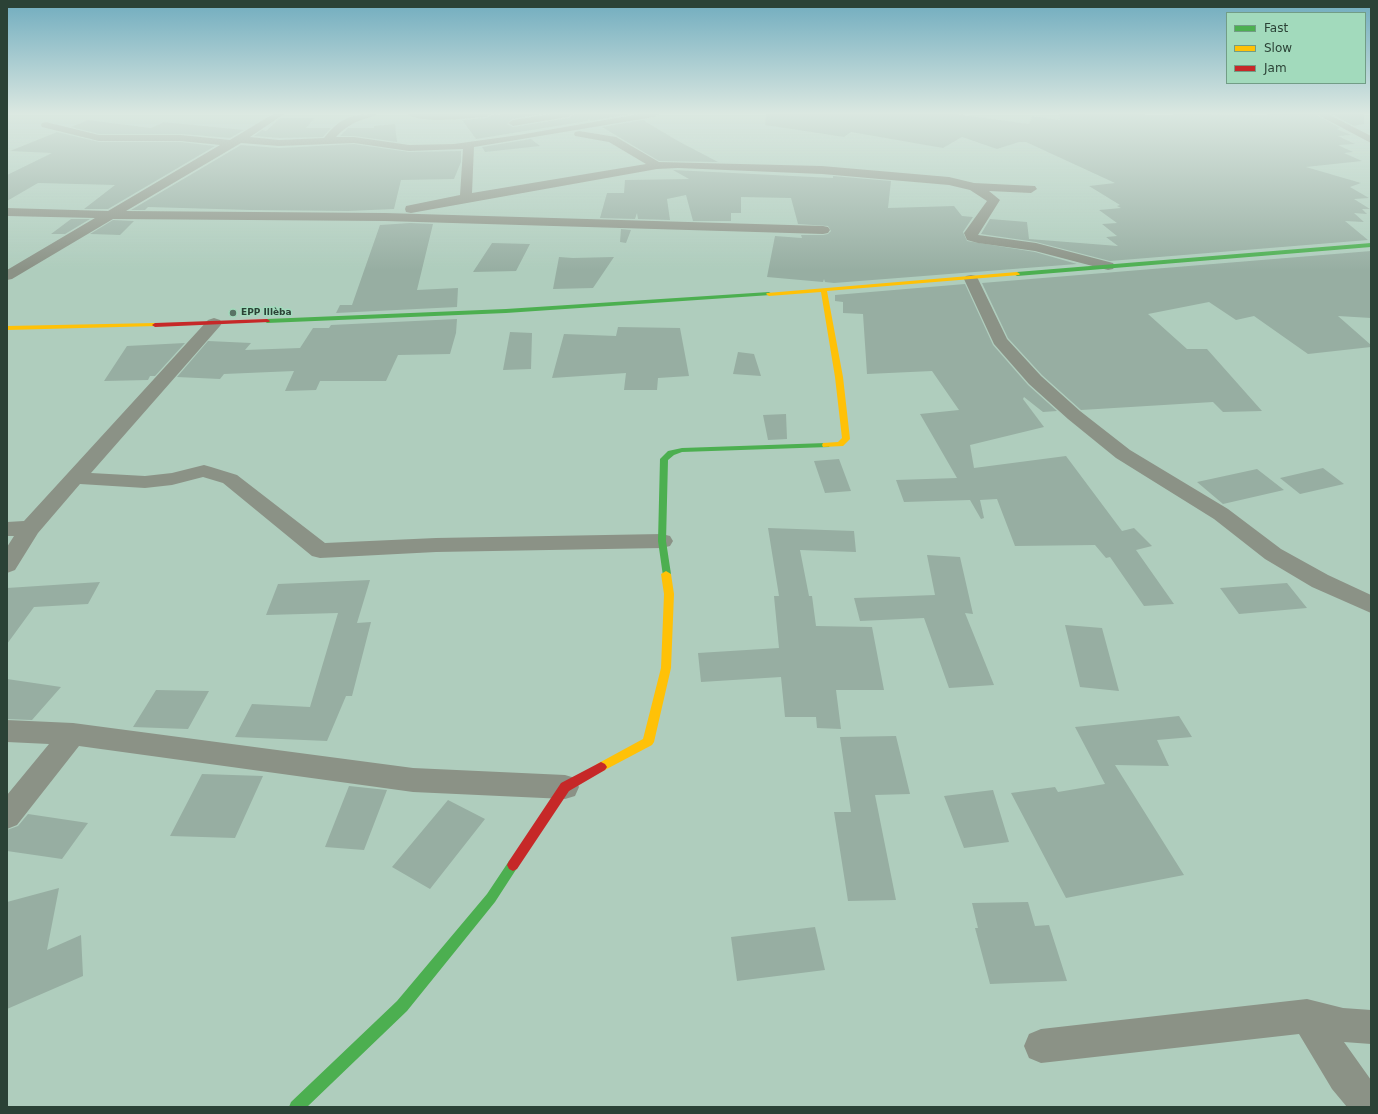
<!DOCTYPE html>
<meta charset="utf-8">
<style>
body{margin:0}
#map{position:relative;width:1378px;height:1114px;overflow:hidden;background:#afcdbd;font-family:"DejaVu Sans",sans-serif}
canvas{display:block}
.frame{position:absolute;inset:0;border:8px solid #2b4236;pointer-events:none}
.legend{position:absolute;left:1226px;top:12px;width:140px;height:72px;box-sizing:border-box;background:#a2dabc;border:1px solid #729d86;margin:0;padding:5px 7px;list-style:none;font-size:12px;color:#2b4236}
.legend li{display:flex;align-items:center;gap:8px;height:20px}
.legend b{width:20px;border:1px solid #729d86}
</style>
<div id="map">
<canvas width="1378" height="1114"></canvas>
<div class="frame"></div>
<ul class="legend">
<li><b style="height:5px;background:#4caf50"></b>Fast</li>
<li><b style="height:5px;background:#ffc107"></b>Slow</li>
<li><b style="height:5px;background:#c62828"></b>Jam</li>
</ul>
</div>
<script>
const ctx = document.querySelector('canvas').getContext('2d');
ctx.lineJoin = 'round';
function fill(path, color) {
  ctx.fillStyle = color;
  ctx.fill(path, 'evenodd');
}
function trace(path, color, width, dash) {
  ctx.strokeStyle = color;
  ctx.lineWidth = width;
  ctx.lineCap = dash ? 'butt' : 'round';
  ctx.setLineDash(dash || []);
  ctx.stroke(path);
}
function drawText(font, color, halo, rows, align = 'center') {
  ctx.font = font + ' "DejaVu Sans",sans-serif';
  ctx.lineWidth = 3;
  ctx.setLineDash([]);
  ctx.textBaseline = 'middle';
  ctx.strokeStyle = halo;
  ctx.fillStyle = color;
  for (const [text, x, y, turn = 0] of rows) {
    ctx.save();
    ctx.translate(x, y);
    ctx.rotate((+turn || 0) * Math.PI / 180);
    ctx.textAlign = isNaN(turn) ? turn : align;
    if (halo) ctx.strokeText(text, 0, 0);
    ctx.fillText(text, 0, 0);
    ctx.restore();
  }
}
fill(new Path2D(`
 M503 114H544L512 119 507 124 513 127 568 118 574 114H631L591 121 588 119V121L476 139 462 120 486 118 492 115Z
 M766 114H957L1029 124 1032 116 1060 120 1059 114H1143L1145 115 1315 114 1340 128 1337 129 1351 135 1338 136 1355 144 1338 145 1353 152 1344 153 1362 161 1306 167 1361 183 1350 187 1369 198 1354 199 1370 209H1362L1367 214 1354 213 1364 222 1345 221 1368 240 1110 261 1036 242 981 234 990 219 1027 222 1029 239 1118 246 1106 237 1117 236 1102 224 1117 223 1099 210 1121 208 1117 206 1120 205 1089 186 1115 183 1026 142H1019L997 149 962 137 943 148 851 132 844 137 765 125Z
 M1331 114H1364V124L1354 126Z
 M280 118H315L306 128H331L323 137 279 138 254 136 262 130 266 131Z
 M88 120 151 128 164 122 244 130 230 138 181 134H99L71 127Z
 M643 120 678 141 718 162 659 161 602 127Z
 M395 124 397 142 354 136H340L348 128H374V126Z
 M57 132 99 142H181L215 146 108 209H84L115 185 38 183 7 201V175L52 153 10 151Z
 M531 139 540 146 485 152 482 147Z
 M354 144 409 152 461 151V162L454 179 401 180 394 209 348 211 250 210 148 207 145 210H131L241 145 279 148Z
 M673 170 833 178V176L891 181 888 208 954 206 962 216 973 217 963 232 967 241 1035 252 1077 264 834 283 825 282 824 279 823 282 767 277 775 236 802 238 801 235H823L828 234 831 231 828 226 798 224 791 198 741 197V213H731V221H693L686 195 667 199 670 220 638 219 637 213 635 219 600 218 607 193H624L625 180 689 179Z
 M71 219H90L65 234H51Z
 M113 220 134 221 120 235 90 234Z
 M410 223 433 224 417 290 458 288 457 307 336 313 340 305H352L380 225Z
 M621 229 631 230 626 243 620 242Z
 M492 243 530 244 516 271 473 272Z
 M1371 251V318L1338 316 1371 345V347L1308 354 1254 316 1236 320 1209 302 1148 314 1187 349H1207L1262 411 1223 412 1213 402 1081 410 1042 375 1008 338 982 283Z
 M559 257 573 258 614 257 593 288 553 289Z
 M965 284 993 345 1028 385 1057 411 1043 412 1024 397 1023 399 1044 427 970 445 974 468 1066 456 1122 531 1134 528 1152 546 1136 550 1174 604 1144 606 1110 557 1106 558 1095 545 1015 546 997 499 980 500 984 518 981 519 970 500 904 502 896 480 957 478 920 414 959 410 932 371 867 374 863 314 843 313V302L835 301V295Z
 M457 319 456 333 450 354 398 355 386 381H320L316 390 285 391 294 371 224 374 220 379 177 377 208 341 251 343 245 350 300 348 313 328H329L331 325Z
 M618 327 680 328 689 376 658 378 657 390H624L626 373 552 378 564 334 616 336Z
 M510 332 532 333 531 369 503 370Z
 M185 343 155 376H150L148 380 104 381 127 346Z
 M738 352 754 354 761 376 733 374Z
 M786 414 787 439 768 440 763 415Z
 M839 459 851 491 825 493 814 461Z
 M1323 468 1344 484 1300 494 1280 478Z
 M1257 469 1284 490 1223 504 1197 482Z
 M768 528 854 531 856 552 800 550 809 596H812L816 626 872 627 884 690H836L841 729 817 728 816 717H785L781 677 701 682 698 653 779 648 774 596H779Z
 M927 555 960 557 973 614 965 613 994 685 949 688 924 618 860 621 854 598 935 595Z
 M370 580 357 623 371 622 352 696H346L327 741 235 737 252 704 310 707 338 613 266 615 278 584Z
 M100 582 88 604 34 607 7 644V588Z
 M1287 583 1307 608 1239 614 1220 588Z
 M1065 625 1102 628 1119 691 1080 687Z
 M7 679 61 687 32 720 7 719Z
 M156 690 209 691 188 729 133 727Z
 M1179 716 1192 737 1157 740 1169 766 1115 765 1184 875 1066 898 1011 793 1055 787 1058 792 1105 784 1075 727Z
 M896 736 910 794 875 795 896 900 848 901 834 812H851L840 737Z
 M202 774 263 776 235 838 170 836Z
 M349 786 387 790 364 850 325 847Z
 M993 790 1009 842 964 848 944 796Z
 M448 800 485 819 430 889 392 867Z
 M28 814 88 823 62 859 7 851V830L18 826Z
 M59 888 47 950 81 935 83 976 7 1009V902Z
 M1028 902 1035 926 1049 925 1067 981 990 984 975 928H978L972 903Z
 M815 927 825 970 737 981 731 937Z`), '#97aea2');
fill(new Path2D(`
 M273 114H284L250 137 279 140 324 138C340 118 351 114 376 114L375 116C358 120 347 125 336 137H354L409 145 454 144 519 135 639 114H659L654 117 474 147 472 193 646 164 609 142 575 136 574 134 575 132 579 131 616 137 659 162 822 166 949 177 974 183 1035 186 1037 189 1031 193 989 191 1000 200 978 235 1036 243 1113 263 1115 266 1113 269 1108 270 1035 251 978 243 967 240 964 233 987 201 970 190 949 185 822 174 678 168 657 169 411 213 406 212 405 209 406 206 460 195 463 149 409 151 354 143 279 146 241 143 126 211 385 213 823 226 828 227 830 230 828 233 823 234 385 221 113 219 12 279 7 280V270L95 218 7 216V208L108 211 220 145 181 141H99L42 127 41 125 42 123 46 122 99 135H181L230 140Z
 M408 114H491L486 117C472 118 416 124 408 114Z
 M551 114H573L568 117 513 126 508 123 513 120Z
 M1316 114H1328L1371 136V143Z
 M971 275 976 276 978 279 1007 339 1041 376 1080 411 1130 450 1228 509 1281 549 1328 575 1371 595V613L1312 587 1265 559 1214 519 1116 458 1068 419 1029 384 994 344 964 279 966 276Z
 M214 318 220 320 222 323 220 326 91 473 145 476 172 473 204 465 211 467 237 475 325 543 436 538 662 534 670 536 673 541 670 546 662 548 436 552 320 558 312 556 223 483 203 477 172 485 145 488 80 484 38 533 15 570 7 573V547L14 536H7V522L24 521 208 320Z
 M7 720 73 723 413 768 565 775 575 778 579 787 575 796 565 799 413 792 79 746 17 825 7 829V795L49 744 7 742Z
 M1307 999 1343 1008 1371 1010V1044L1344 1042 1371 1080V1107H1347L1332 1089 1299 1034 1041 1063 1029 1058 1024 1046 1029 1034 1041 1029Z`), '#8b9286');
fill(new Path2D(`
 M1371 243V247L1017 276 1014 274 1017 272Z
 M769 292 772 294 771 295 506 313 267 323 264 321 267 319 506 309Z
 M826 443H829L830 445 829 447 682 452 674 455 668 460 666 541 671 574 666 577 663 576 658 541 660 459 668 451 682 448Z
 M513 859 517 861 519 865 495 902 407 1011 307 1107H289L291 1102 397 1001 487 894 509 861Z`), '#4caf50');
fill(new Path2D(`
 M1017 272 1020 274 1019 275 827 291 843 377 850 439 843 446 823 447 822 445 823 443 838 442 842 438 835 377 821 292 769 296 766 294 767 293Z
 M155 323 158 325 157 326 7 330V326Z
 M666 571 671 574 674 594 671 668 654 742 652 745 601 772 597 770 595 767 597 764 643 739 661 668 664 594 661 574Z`), '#ffc107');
fill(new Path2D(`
 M267 319 270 321 269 322 155 327 152 325 155 323Z
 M601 762 605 764 607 767 605 770 569 791 517 869 513 871 509 869 507 865 509 861 561 783Z`), '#c62828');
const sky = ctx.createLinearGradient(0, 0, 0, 270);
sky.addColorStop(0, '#70acbe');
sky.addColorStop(0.42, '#dbe8e1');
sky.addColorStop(1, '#dbe8e100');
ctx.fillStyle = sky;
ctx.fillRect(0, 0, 1378, 270);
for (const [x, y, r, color] of [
 [233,313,4,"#597365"]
]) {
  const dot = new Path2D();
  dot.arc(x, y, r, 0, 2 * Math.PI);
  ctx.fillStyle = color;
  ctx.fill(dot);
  trace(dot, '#a2dabc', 1.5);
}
drawText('bold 9px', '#2b4236', '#a2dabc', [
 ["EPP Illèba",241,313]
], 'left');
</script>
